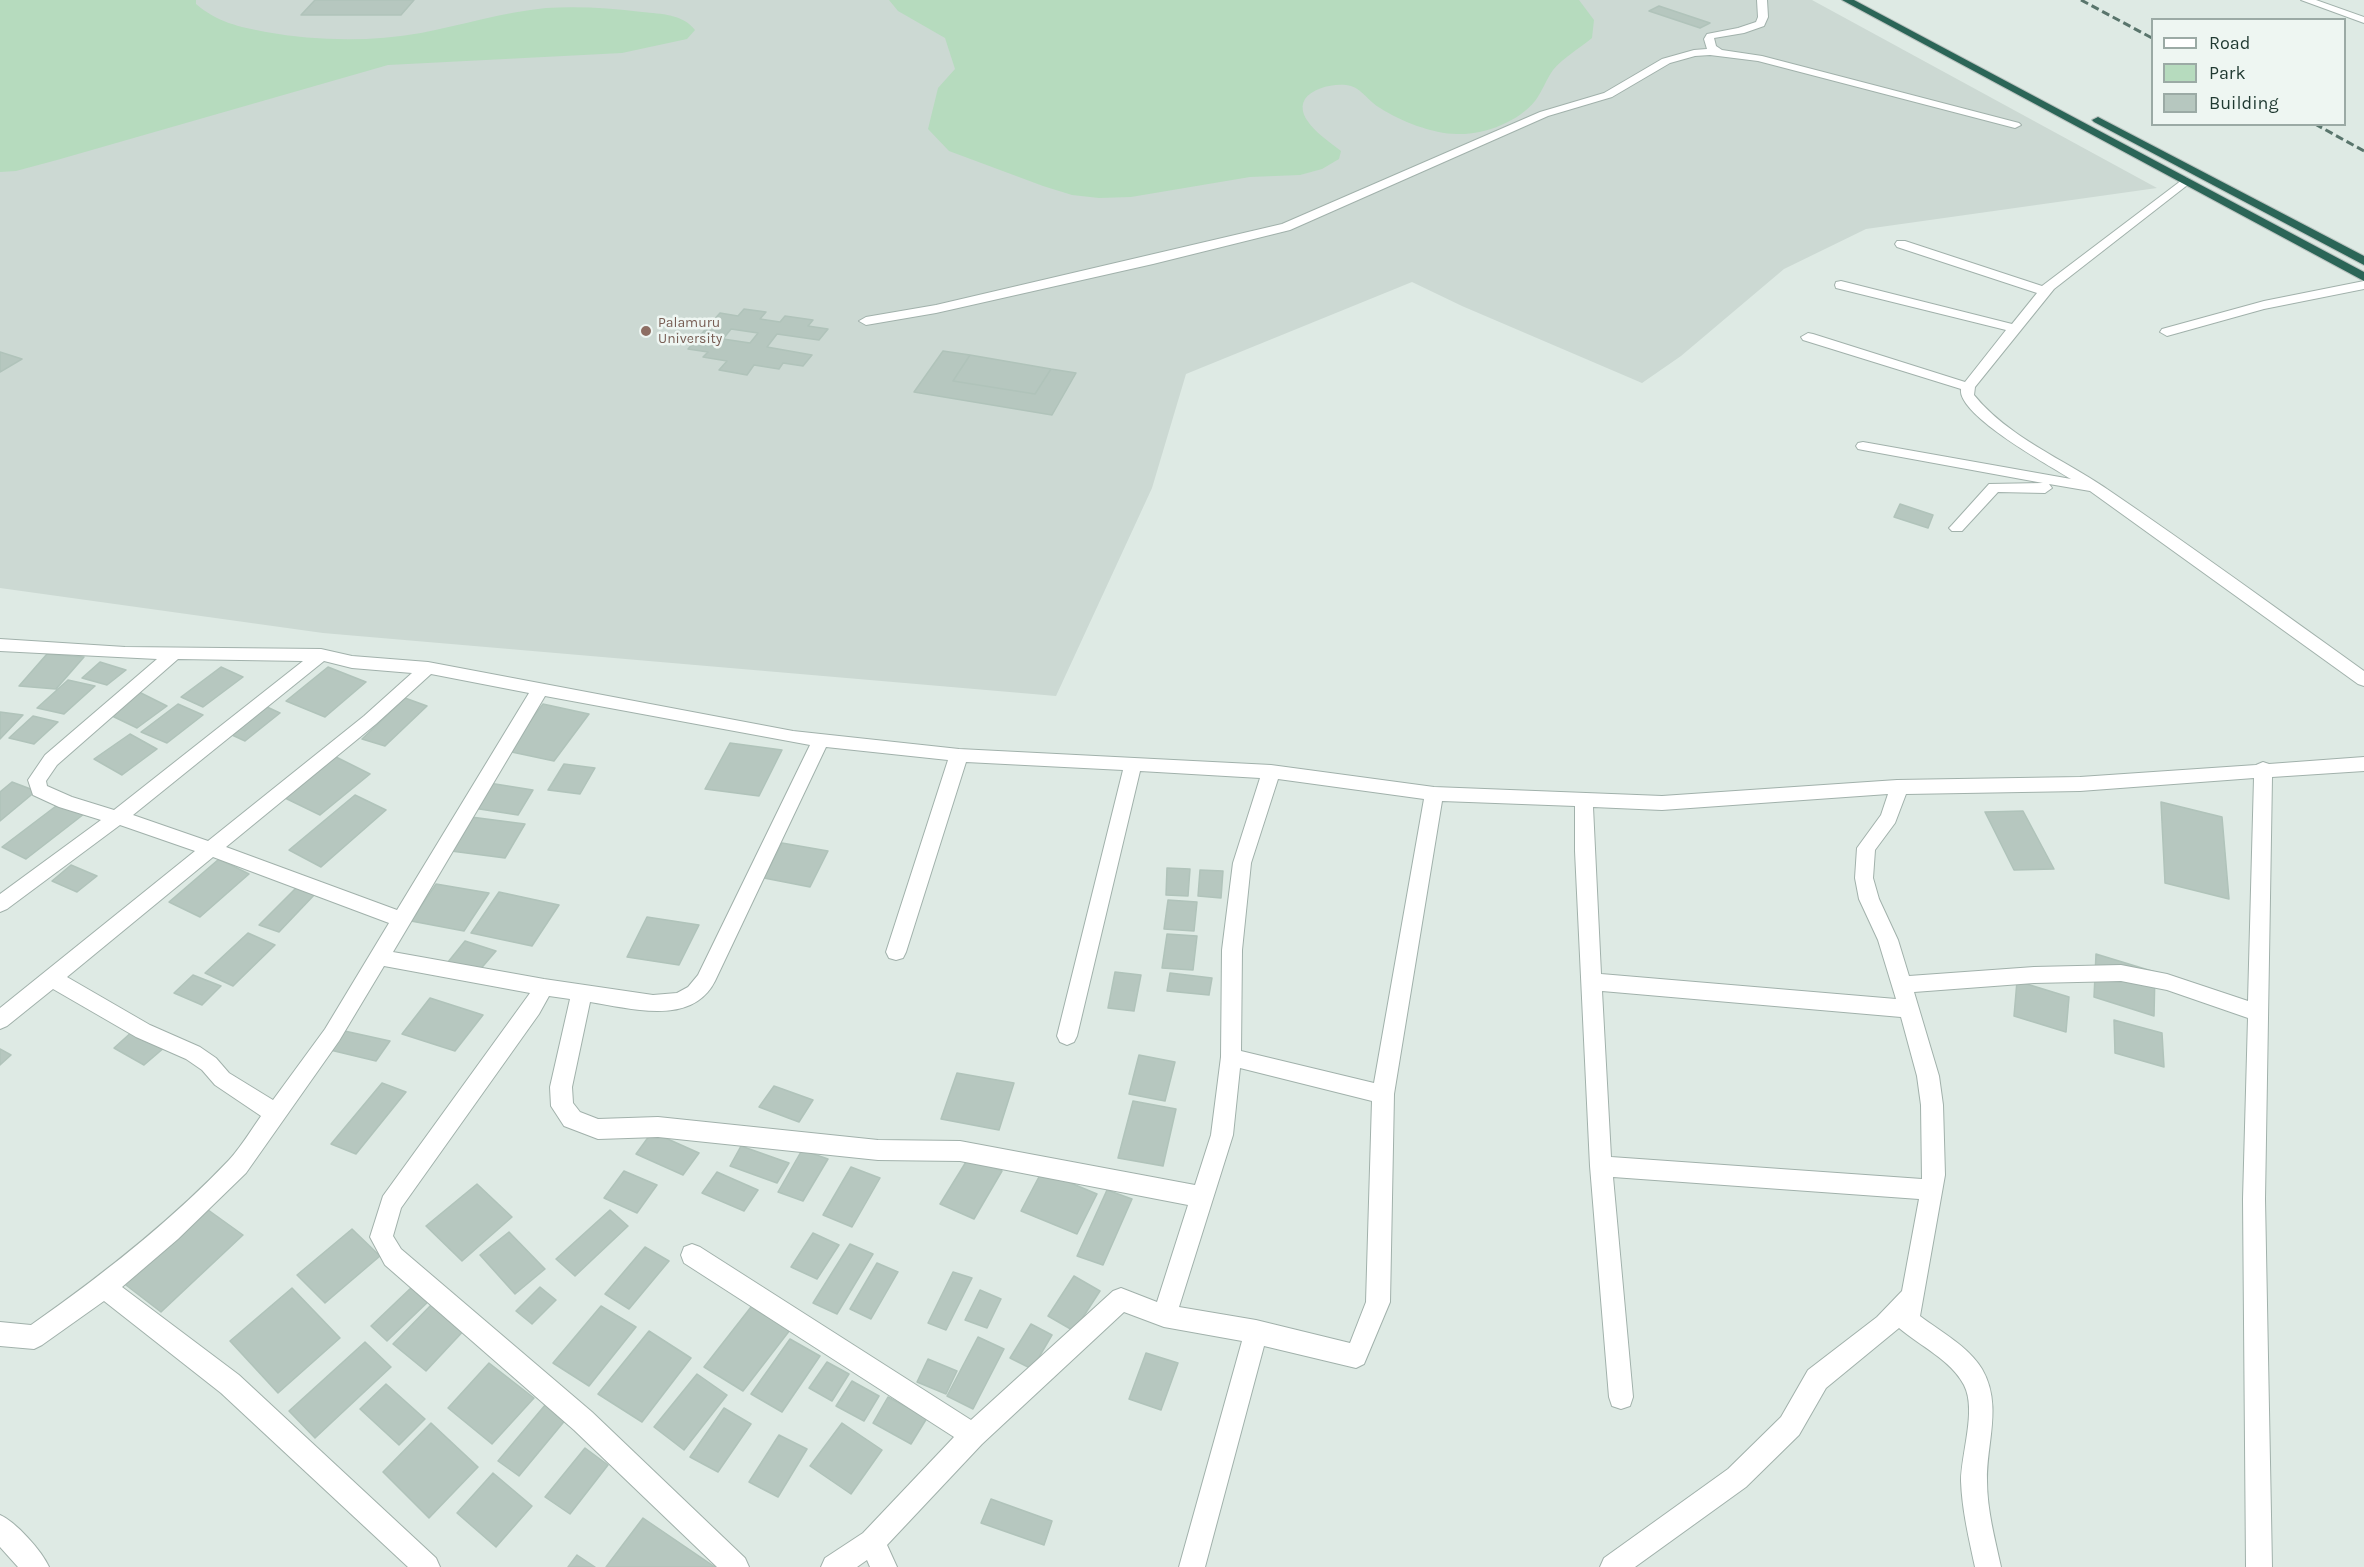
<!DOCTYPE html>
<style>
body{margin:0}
#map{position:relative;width:2364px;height:1567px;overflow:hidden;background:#deeae4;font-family:Karla,sans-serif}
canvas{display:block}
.legend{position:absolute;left:2151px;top:18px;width:195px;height:108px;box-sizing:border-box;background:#eef6f2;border:2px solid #9baaa5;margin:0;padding:8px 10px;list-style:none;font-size:18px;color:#1f3931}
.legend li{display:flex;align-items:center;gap:12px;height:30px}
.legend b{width:30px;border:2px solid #9baaa5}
</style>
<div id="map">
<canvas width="2364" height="1567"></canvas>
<ul class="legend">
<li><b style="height:8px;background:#fff"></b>Road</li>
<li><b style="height:16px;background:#b6dbbe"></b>Park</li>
<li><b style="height:16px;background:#b6c7bf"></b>Building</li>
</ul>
</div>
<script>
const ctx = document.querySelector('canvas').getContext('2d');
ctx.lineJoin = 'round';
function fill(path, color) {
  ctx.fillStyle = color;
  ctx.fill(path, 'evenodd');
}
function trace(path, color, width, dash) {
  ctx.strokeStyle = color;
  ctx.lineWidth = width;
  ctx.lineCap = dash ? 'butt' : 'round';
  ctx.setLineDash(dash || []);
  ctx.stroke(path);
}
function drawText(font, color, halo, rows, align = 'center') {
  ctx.font = font + ' Karla,sans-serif';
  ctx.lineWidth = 5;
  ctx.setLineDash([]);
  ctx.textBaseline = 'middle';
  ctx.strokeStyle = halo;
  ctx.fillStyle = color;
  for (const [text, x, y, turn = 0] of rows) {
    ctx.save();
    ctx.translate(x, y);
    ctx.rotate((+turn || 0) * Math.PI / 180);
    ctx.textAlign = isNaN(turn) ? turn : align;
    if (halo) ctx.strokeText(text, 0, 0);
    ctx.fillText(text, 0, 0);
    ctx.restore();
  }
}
fill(new Path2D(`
 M0 0H1812L2157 188 1866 229 1784 269 1681 356 1642 383 1462 306 1412 282 1186 374 1152 488 1056 696 323 633 0 588Z`), '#ccd9d3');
fill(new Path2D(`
 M0 0H196V4C217 22 239 27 266 32 317 41 370 42 421 33 462 25 504 12 546 8 578 6 610 8 642 12 661 14 683 14 695 30L687 39 622 53 388 65 57 160 16 171 0 172Z
 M889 0H1579L1594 20 1592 38C1580 48 1563 58 1553 70 1546 80 1542 92 1535 101 1518 122 1484 135 1457 134 1433 134 1400 121 1380 108 1369 102 1363 90 1351 86 1338 82 1313 87 1305 99 1293 119 1329 141 1341 151L1339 159 1322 169 1300 175 1250 177 1131 197 1099 198 1072 195 1043 186 949 151 928 129 938 88 955 69 945 38 898 11Z`), '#b6dbbe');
const building = new Path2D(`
 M315 0H414L401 15H301Z
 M1659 6 1710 23 1700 28 1649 11Z
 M744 309 766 312 760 319 780 322 785 316 813 320 808 326 828 329 819 340 777 334 767 347 812 355 803 366 783 363 779 369 754 365 747 375 719 370 727 361 703 357 708 352 688 349 720 313 738 316ZM731 329 758 333 750 343 723 339Z
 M943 351 970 355 953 381 1035 394 1051 369 1076 373 1052 415 914 392Z
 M0 352 22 359 0 372Z
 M970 355 1051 369 1035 394 953 381Z
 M1900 504 1933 515 1928 528 1894 517Z
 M47 654 84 657 56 689 19 686Z
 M100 662 126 670 107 685 82 678Z
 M221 667 243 677 203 707 181 697Z
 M328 667 366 682 325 717 286 701Z
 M68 680 95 686 64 714 37 708Z
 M139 692 167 706 137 728 108 714Z
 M405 698 427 706 385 746 362 739Z
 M178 704 203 715 167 743 141 732Z
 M543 704 589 714 554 761 507 751Z
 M267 707 280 713 245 741 232 735Z
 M0 712 23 715 0 739Z
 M33 716 58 722 34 744 9 738Z
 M130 734 157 749 122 775 94 759Z
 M730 743 782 750 759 796 705 789Z
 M336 757 370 774 320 815 285 798Z
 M564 764 595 768 580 794 548 790Z
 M12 782 36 791 0 821V792Z
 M489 783 533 790 518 815 473 808Z
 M355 795 386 810 321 867 289 850Z
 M2161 802 2222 817 2229 899 2165 883Z
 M60 803 84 814 26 859 2 847Z
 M2023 811 2054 869 2014 870 1985 812Z
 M471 817 525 824 505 858 451 851Z
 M782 843 828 851 810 887 764 878Z
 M219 859 249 874 200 917 169 902Z
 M71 865 97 876 77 892 52 881Z
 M1167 868 1190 869 1188 896 1166 895Z
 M1200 870 1223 871 1221 898 1198 896Z
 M436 884 489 893 464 931 411 921Z
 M298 886 317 892 279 932 259 925Z
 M499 892 559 905 532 946 471 933Z
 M1168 900 1197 902 1194 931 1164 929Z
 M647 917 699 925 679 965 627 957Z
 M248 933 275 945 233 986 205 973Z
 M1167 934 1197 936 1193 970 1162 968Z
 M465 941 496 951 478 972 448 962Z
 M2096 954 2155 972 2154 1016 2094 997Z
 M1115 972 1141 975 1134 1011 1108 1008Z
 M1170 973 1212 978 1209 995 1167 991Z
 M193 975 221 986 202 1005 174 993Z
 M2017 981 2069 997 2066 1032 2014 1016Z
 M430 998 483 1015 455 1051 402 1034Z
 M2114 1020 2162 1033 2164 1067 2115 1053Z
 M134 1030 165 1047 144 1065 114 1048Z
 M340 1030 390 1041 376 1061 326 1049Z
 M0 1049 11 1055 0 1065Z
 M1139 1055 1175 1062 1165 1101 1129 1094Z
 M957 1073 1014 1083 999 1130 941 1119Z
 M382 1083 406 1092 356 1154 331 1144Z
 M774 1086 813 1100 799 1122 759 1107Z
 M1133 1101 1176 1109 1163 1166 1118 1158Z
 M652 1132 699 1153 683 1175 636 1154Z
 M741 1146 789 1163 777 1183 730 1166Z
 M802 1150 828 1159 803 1201 778 1192Z
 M969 1157 1002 1171 974 1219 940 1204Z
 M851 1167 880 1178 852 1227 823 1215Z
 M624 1171 657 1185 637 1213 604 1198Z
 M1042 1171 1097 1194 1077 1234 1021 1211Z
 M717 1172 758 1190 744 1211 702 1193Z
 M477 1184 512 1217 462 1261 426 1226Z
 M1107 1190 1132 1199 1103 1265 1077 1256Z
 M204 1207 243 1235 161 1312 122 1282Z
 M610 1210 628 1226 575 1276 556 1259Z
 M352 1229 380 1256 325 1303 297 1275Z
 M509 1232 545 1269 515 1294 480 1255Z
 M813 1233 839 1245 817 1279 791 1267Z
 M850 1244 873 1254 837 1314 813 1303Z
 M645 1247 669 1261 629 1309 605 1294Z
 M877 1263 898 1272 871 1319 850 1309Z
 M953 1272 972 1278 946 1330 928 1323Z
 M1074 1276 1100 1291 1074 1331 1048 1316Z
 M414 1285 431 1299 387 1341 371 1326Z
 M540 1287 556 1300 532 1324 516 1311Z
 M292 1288 340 1338 278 1393 230 1341Z
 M980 1290 1001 1299 987 1328 965 1320Z
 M434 1302 468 1326 426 1371 393 1344Z
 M601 1306 636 1327 589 1386 553 1363Z
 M751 1307 790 1330 743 1391 704 1367Z
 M1031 1324 1052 1335 1032 1369 1010 1358Z
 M649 1331 691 1358 642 1422 598 1394Z
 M978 1337 1004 1349 973 1409 947 1396Z
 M790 1339 820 1356 782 1412 751 1394Z
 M365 1342 391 1367 315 1438 289 1411Z
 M1146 1353 1178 1363 1161 1410 1129 1399Z
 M928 1359 957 1371 946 1394 917 1382Z
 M827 1362 849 1374 832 1401 809 1388Z
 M489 1363 534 1398 492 1444 448 1408Z
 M697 1374 727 1395 684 1450 654 1427Z
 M852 1381 879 1396 864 1421 836 1406Z
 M386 1384 425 1419 399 1445 360 1409Z
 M888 1397 927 1418 911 1444 873 1423Z
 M546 1404 567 1418 519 1476 498 1461Z
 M724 1408 751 1424 718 1472 690 1457Z
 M431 1423 478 1467 429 1518 383 1472Z
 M842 1423 882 1450 851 1494 810 1466Z
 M779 1435 807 1449 778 1497 749 1482Z
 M585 1448 608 1465 570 1514 545 1497Z
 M493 1473 532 1506 496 1547 457 1513Z
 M991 1499 1052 1521 1044 1545 981 1523Z
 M643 1518 715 1567H606Z
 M577 1555 595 1567H568Z`);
fill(building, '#b6c7bf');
trace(building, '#b0c3ba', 1.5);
const minor = new Path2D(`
 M1757 0H1767L1768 17 1764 26 1744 33 1714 38 1716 46 1722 50 1762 56 2019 123 2021 125 2015 128 1758 61 1710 55 1695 56 1670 63 1612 97 1548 116 1290 230 1153 264 936 313 866 325 859 321 866 317 936 305 1282 224 1540 112 1604 93 1662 59 1694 50 1707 49 1704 39 1707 34 1738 28 1756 22 1758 17Z
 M2301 0H2316L2364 17V23Z
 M2186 177 2192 181 2190 183 2054 289 1975 387 1974 395C2008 437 2063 459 2107 489 2194 548 2279 610 2364 671V686L2358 684 2090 491 2049 484 2052 488 2045 493 1998 492 1962 531H1952L1949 528 1952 525 1989 484 2043 483 1863 450 1858 449 1856 446 1858 443 1863 442 2071 479C2050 466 1957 415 1961 389L1803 340 1801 337 1808 333 1813 334 1965 382 2006 330 1836 288 1835 285 1836 282 1841 281 2012 324 2037 293 1897 247 1895 244 1897 241H1905L2042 286Z
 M2364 281V289L2264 309 2167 336 2160 332 2162 329 2264 301Z
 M0 639 125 647 321 649 352 656 428 662 793 731 959 749 1271 765 1434 787 1662 796 1897 780 2080 777 2256 765 2263 762 2269 764 2364 757V771L2272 777 2265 1199 2272 1567H2246L2243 1199 2248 1018 2167 990 2121 981 2034 983 1914 992 1939 1076 1943 1105 1945 1175 1920 1316C1941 1332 1968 1346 1982 1369 2003 1405 1986 1444 1987 1481 1987 1510 1995 1539 2001 1567H1975C1969 1539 1962 1510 1961 1481 1961 1454 1977 1410 1964 1385 1951 1360 1920 1346 1899 1328L1826 1388 1799 1435 1746 1487 1635 1567H1600L1604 1558 1728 1469 1781 1417 1808 1370 1877 1317 1902 1291 1919 1199 1613 1177 1633 1397 1630 1406 1621 1409 1612 1406 1609 1397 1590 1166 1575 851V806L1442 801 1394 1094 1390 1302 1364 1364 1356 1368 1264 1346 1205 1567H1179L1242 1341 1164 1327 1124 1312 982 1444 887 1545 897 1567H870L867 1560 857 1567H821L825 1558 863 1533 954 1437 684 1263 681 1255 684 1247 692 1244 700 1247 971 1420 1113 1291 1121 1288 1157 1302 1188 1205 960 1161 878 1160 658 1137 598 1139 564 1126 551 1106 550 1087 570 999 549 996 539 1014 401 1208 393 1236 401 1249 592 1412 745 1558 749 1567H717L574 1430 385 1265 370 1237 383 1196 530 993 384 966 339 1041 246 1173 178 1239 122 1287 239 1375 436 1558 440 1567H408L221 1393 104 1301 42 1345 34 1349 0 1346V1322L31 1325C101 1276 169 1223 229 1160 241 1147 251 1130 261 1116L215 1085 202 1070 186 1059 136 1037 53 989 7 1026 0 1029V1008L195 851 120 825 7 909 0 912V894L101 820 59 807 33 795 28 780 45 755 157 659 0 651ZM178 659 303 661 114 810 72 797 47 786 46 781 57 765ZM324 661 352 668 412 673 364 716 208 841 133 815ZM431 674 529 693 397 910 226 847 376 724ZM545 696 810 745 698 975 688 987 677 993 653 995 544 979 393 952ZM826 747 948 760 886 952 889 958 896 960 903 958 906 952 966 762 1123 770 1057 1036 1060 1042 1067 1045 1074 1042 1077 1036 1140 771 1260 778 1233 863 1222 950 1221 1057 1211 1135 1195 1185 960 1141 878 1140 658 1117 598 1119 580 1112 573 1103 572 1087 590 1002C630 1008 692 1027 715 981ZM2254 778 2248 1001 2167 974 2121 965 2034 967 1909 976 1898 940 1879 899 1873 878 1875 850 1895 823 1906 794 2080 791ZM1278 779 1424 799 1374 1083 1241 1051 1242 950 1251 863ZM1888 794 1881 815 1857 848 1855 878 1859 899 1878 940 1896 999 1601 974 1593 807 1662 810ZM213 857 389 923 325 1029 273 1100 229 1073 216 1058 200 1047 150 1025 67 977ZM1602 991 1901 1017 1917 1076 1921 1105 1922 1179 1611 1157ZM1240 1068 1372 1101 1366 1302 1350 1343 1256 1320 1179 1307 1233 1135Z
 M0 1515C16 1522 42 1551 49 1567H18L0 1547Z`);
const highway = new Path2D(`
 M1842 0H1854L2364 272V281Z
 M2098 117 2364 256V265L2094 122 2092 120Z`);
trace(minor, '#a1b1ab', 2);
trace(highway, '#bcc4c1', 2);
fill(minor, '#fff');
fill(highway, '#2b6557');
trace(new Path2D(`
 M2081 0 2152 38
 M2315 124 2364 151`), '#59756c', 3, [8, 4]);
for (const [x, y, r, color] of [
 [646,331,6,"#8d6e63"]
]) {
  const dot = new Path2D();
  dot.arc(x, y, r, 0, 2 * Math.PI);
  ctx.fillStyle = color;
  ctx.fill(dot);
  trace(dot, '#eef6f2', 2);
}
drawText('14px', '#785e54', '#eef6f2', [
 ["Palamuru",658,323],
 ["University",658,339]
], 'left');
</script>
